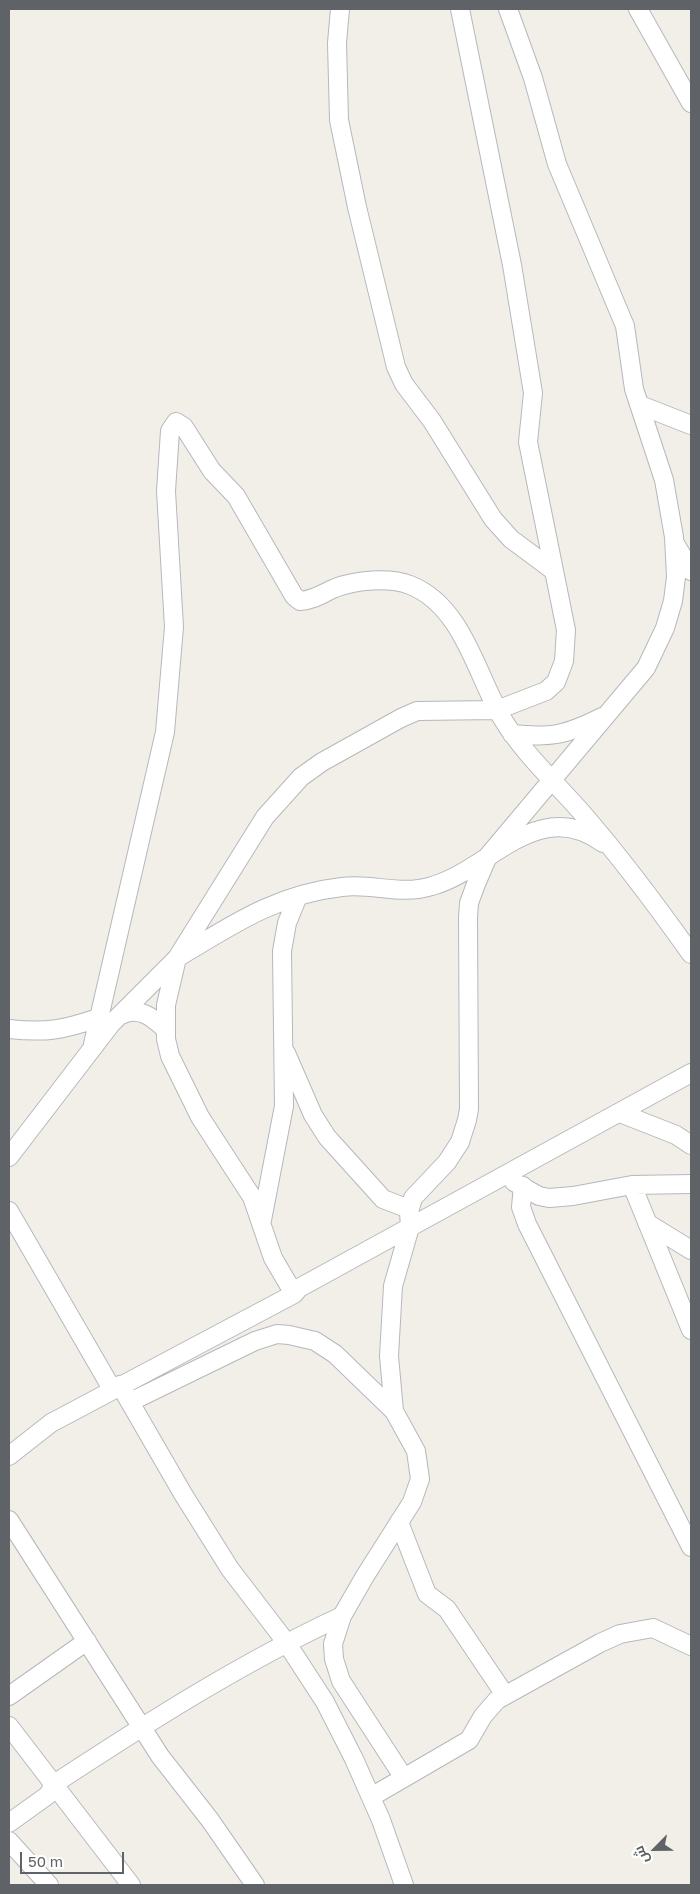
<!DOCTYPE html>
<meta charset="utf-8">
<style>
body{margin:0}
#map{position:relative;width:700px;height:1894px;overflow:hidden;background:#f1efe8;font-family:"Golos Text",Cairo,sans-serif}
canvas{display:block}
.frame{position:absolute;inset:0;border:10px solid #5f6368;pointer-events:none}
.north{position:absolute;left:630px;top:1824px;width:50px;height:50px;-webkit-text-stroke:4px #fff;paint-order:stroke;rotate:247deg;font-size:14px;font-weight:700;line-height:20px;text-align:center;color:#5f6368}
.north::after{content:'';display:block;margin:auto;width:18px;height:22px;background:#5f6368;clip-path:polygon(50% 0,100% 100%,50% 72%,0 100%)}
.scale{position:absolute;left:20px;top:1852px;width:104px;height:22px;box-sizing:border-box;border:2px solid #5f6368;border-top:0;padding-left:6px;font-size:15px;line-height:18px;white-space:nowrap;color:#5f6368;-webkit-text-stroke:4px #fff;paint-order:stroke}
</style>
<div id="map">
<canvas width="700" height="1894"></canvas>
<div class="frame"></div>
<div class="north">ش</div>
<div class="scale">50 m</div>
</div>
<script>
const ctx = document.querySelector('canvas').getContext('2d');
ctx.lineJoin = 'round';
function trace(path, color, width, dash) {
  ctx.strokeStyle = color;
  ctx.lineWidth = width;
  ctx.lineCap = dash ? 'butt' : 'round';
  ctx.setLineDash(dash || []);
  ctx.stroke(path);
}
const minor = new Path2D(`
 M340 9 337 43 339 120 357 207 396 367 404 384 432 421 493 519 511 539 554 571
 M638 9 691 103
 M640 405 691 425
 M676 545 691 571
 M512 734C552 738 566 735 602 717
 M121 1015C139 1006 152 1017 165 1029
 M9 1029C46 1033 63 1030 98 1018
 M93 1044 165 732 174 627 166 491 170 431 176 422 184 427 212 471 236 496 294 596 300 601C314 600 323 593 335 588 356 580 389 577 410 585 463 606 476 674 502 718 522 752 557 784 583 814 622 859 657 906 691 954
 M286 1053 313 1115 327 1137 383 1199 401 1206H410
 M620 1113 676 1135 691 1145
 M9 1157 111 1024 177 958 265 817 301 777 322 762 401 718 417 711 497 710 546 691 556 682 564 661 566 630 528 442 533 393 512 265 460 9
 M514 1182 539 1196 549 1198 573 1196 632 1185 691 1184
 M632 1185 691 1330
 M523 1186 521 1207 527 1224 691 1547
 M9 1211 112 1389
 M262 1220 284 1106 282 951 287 923 298 896
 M647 1223 691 1250
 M294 1294 273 1258 252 1197 200 1117 170 1056 166 1039V1005L177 958C232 925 277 894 342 887 374 883 400 896 432 886 491 869 538 795 603 843
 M120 1385 183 1494 230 1569 286 1642 325 1702 354 1759 381 1820 404 1885
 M130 1402 255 1341 277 1334 289 1335 315 1341 335 1354 394 1411
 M9 1456 51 1423 294 1294 299 1288 691 1073
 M9 1520 160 1756 210 1820 255 1885
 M399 1522 427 1594 447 1609 505 1695
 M9 1696 87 1641
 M9 1726 131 1885
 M404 1778 341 1681 334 1659 333 1644 342 1616 365 1576 412 1502 420 1479 416 1451 394 1411 389 1356 393 1286 410 1227 409 1212 413 1198 447 1162 460 1142 467 1120 469 1109 468 918 469 903 476 884 488 856 646 668 665 628 673 601 676 577 674 537 664 480 634 389 625 326 557 164 533 78 508 9
 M371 1797 469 1740 483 1716 497 1700 600 1643 620 1634 653 1628 691 1646
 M9 1823 48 1795 54 1784C147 1723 241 1663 342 1616
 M9 1841 49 1885`);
trace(minor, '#b5b8bc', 20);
trace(minor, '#fff', 18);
</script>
